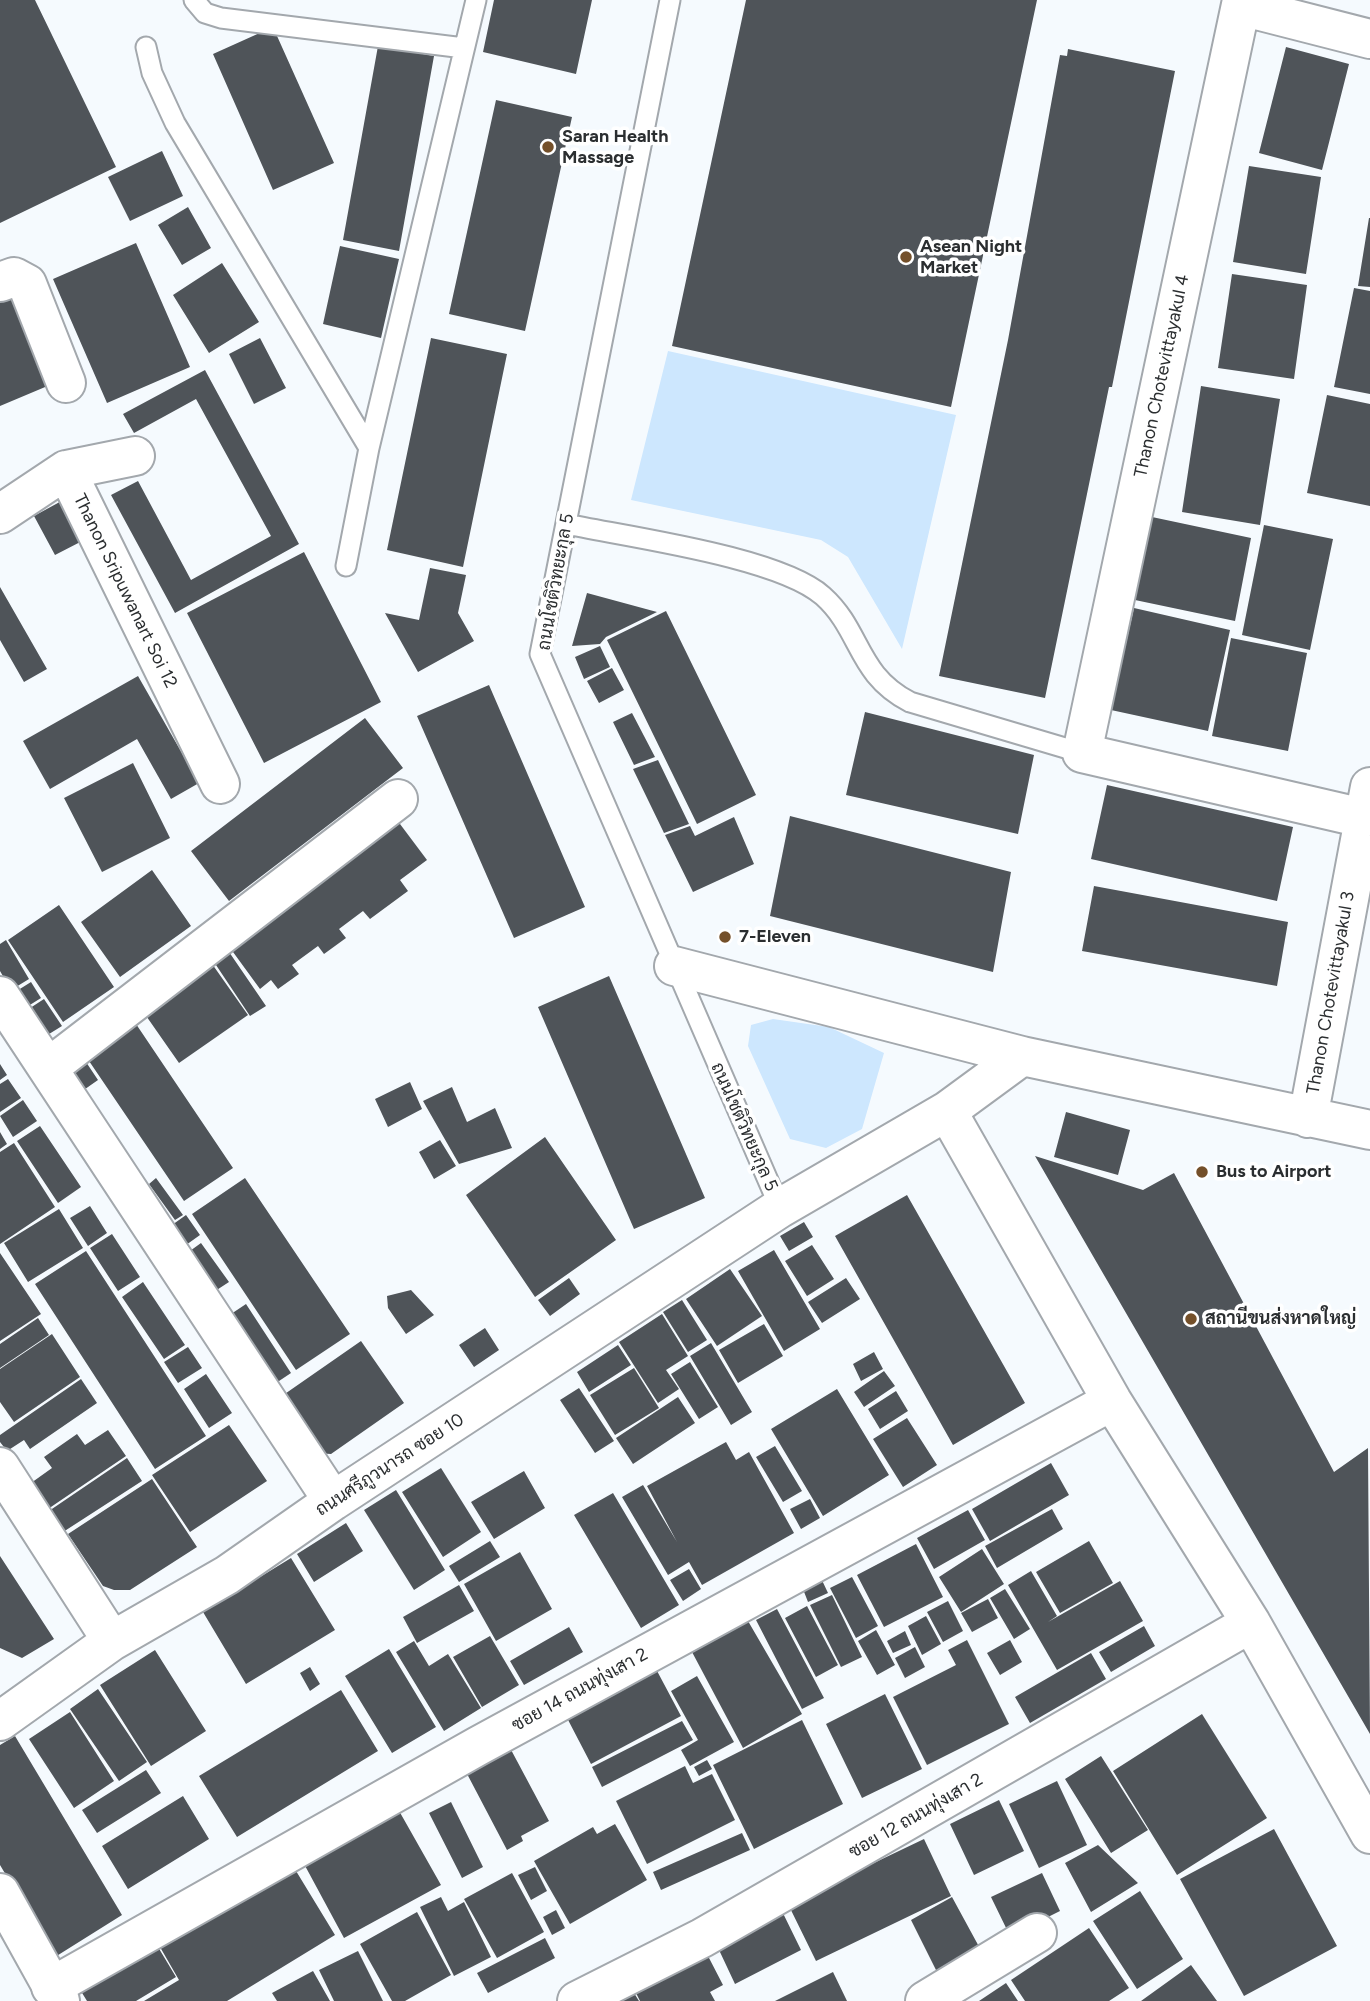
<!DOCTYPE html>
<meta charset="utf-8">
<style>
body{margin:0}
canvas{display:block;background:#f5fafe}
</style>
<canvas width="1370" height="2001"></canvas>
<script>
const ctx = document.querySelector('canvas').getContext('2d');
ctx.lineJoin = 'round';
function fill(path, color) {
  ctx.fillStyle = color;
  ctx.fill(path, 'evenodd');
}
function trace(path, color, width, dash) {
  ctx.strokeStyle = color;
  ctx.lineWidth = width;
  ctx.lineCap = dash ? 'butt' : 'round';
  ctx.setLineDash(dash || []);
  ctx.stroke(path);
}
function drawText(font, color, halo, rows, align = 'center') {
  ctx.font = font + ' Figtree,Sarabun,sans-serif';
  ctx.lineWidth = 7;
  ctx.setLineDash([]);
  ctx.textBaseline = 'middle';
  ctx.strokeStyle = halo;
  ctx.fillStyle = color;
  for (const [text, x, y, turn = 0] of rows) {
    ctx.save();
    ctx.translate(x, y);
    ctx.rotate((+turn || 0) * Math.PI / 180);
    ctx.textAlign = isNaN(turn) ? turn : align;
    if (halo) ctx.strokeText(text, 0, 0);
    ctx.fillText(text, 0, 0);
    ctx.restore();
  }
}
fill(new Path2D(`
 M668 351 956 415 902 649 848 557 821 540 631 500Z
 M773 1019 829 1027 884 1053 862 1129 826 1148 790 1139 748 1046 751 1025Z`), '#cde7fe');
fill(new Path2D(`
 M0 0H35L116 167 0 223Z
 M494 0H592L576 74 483 52Z
 M746 0H1037L951 407 672 346Z
 M273 27 334 163 273 190 213 54Z
 M378 46 434 56 399 251 343 240Z
 M1286 47 1349 64 1322 170 1259 153Z
 M1068 49 1175 71 1112 387H1109L1045 698 939 676 1008 340 1060 55 1067 56Z
 M496 100 572 117 525 331 449 314Z
 M162 151 183 196 130 221 108 177Z
 M1249 166 1321 177 1306 274 1233 262Z
 M188 207 211 248 182 265 158 225Z
 M1369 218H1370V287L1358 286Z
 M136 243 190 367 107 403 53 279Z
 M340 246 399 259 381 338 323 324Z
 M222 263 259 322 209 353 173 295Z
 M1232 274 1307 285 1294 379 1218 368Z
 M1354 288 1370 291V394L1334 387Z
 M19 294 57 382 0 406V302Z
 M260 338 286 388 254 404 229 354Z
 M431 338 507 354 463 567 387 550Z
 M205 370 299 544 175 613 111 495 138 481 191 580 271 536 196 399 134 433 123 414Z
 M1201 386 1280 399 1260 525 1182 512Z
 M1327 395 1370 404V506L1307 493Z
 M67 498 88 538 55 555 34 516Z
 M1152 517 1251 538 1235 621 1135 600Z
 M1264 525 1333 539 1310 650 1242 635Z
 M304 552 381 702 264 763 187 613Z
 M430 568 466 575 458 613 474 641 418 672 385 613 419 620Z
 M0 587 47 669 24 682 0 640Z
 M587 593 657 612 606 637 600 644 572 646Z
 M1134 608 1230 630 1208 731 1111 710Z
 M666 611 756 795 697 824 607 640Z
 M1231 638 1307 653 1288 751 1212 736Z
 M600 646 610 667 584 679 575 657Z
 M612 668 624 690 599 703 587 681Z
 M138 676 199 783 171 799 137 739 50 789 23 741Z
 M489 685 585 907 514 938 417 716Z
 M865 712 1034 755 1018 834 846 795Z
 M632 713 655 757 634 765 613 722Z
 M365 718 403 768 229 901 191 851Z
 M658 760 689 824 664 833 633 769Z
 M133 763 170 838 102 872 64 798Z
 M1107 785 1293 827 1277 901 1091 859Z
 M394 816 427 860 400 880 408 891 370 919 363 911 339 929 346 938 324 954 318 946 292 965 299 974 278 989 271 980 260 989 225 941Z
 M790 816 1011 872 993 972 770 916Z
 M734 817 754 864 693 892 665 835 690 826 695 836Z
 M152 870 191 926 120 977 81 922Z
 M1094 886 1288 922 1277 986 1082 951Z
 M59 905 114 987 63 1022 8 940Z
 M6 940 29 979 11 990 0 971V944Z
 M227 949 266 1006 250 1016 212 959Z
 M210 961 248 1015 179 1063 142 1010Z
 M609 976 705 1198 634 1229 538 1007Z
 M31 982 41 998 25 1008 15 992Z
 M44 999 62 1026 41 1039 24 1012Z
 M136 1024 233 1168 184 1201 87 1058Z
 M84 1059 98 1080 78 1094 63 1073Z
 M0 1064 7 1075 0 1080Z
 M8 1079 21 1098 0 1112V1084Z
 M410 1082 422 1109 388 1127 375 1099Z
 M452 1087 467 1122 495 1108 512 1148 459 1164 423 1101Z
 M23 1100 37 1121 13 1137 0 1116Z
 M1066 1112 1130 1130 1118 1175 1054 1157Z
 M40 1126 81 1187 58 1203 17 1141Z
 M0 1132 7 1144 0 1149Z
 M545 1137 616 1240 535 1297 466 1195Z
 M440 1140 456 1166 434 1179 419 1152Z
 M14 1143 55 1207 0 1244V1152Z
 M1035 1156 1143 1190 1174 1173 1334 1472 1368 1448 1370 1734Z
 M156 1178 183 1215 175 1220 149 1184Z
 M245 1178 350 1334 296 1370 192 1214Z
 M907 1195 1025 1403 953 1445 835 1236Z
 M90 1206 107 1233 88 1246 70 1218Z
 M59 1209 83 1248 28 1282 4 1243Z
 M186 1215 200 1235 179 1250 165 1230Z
 M804 1222 813 1237 789 1251 780 1236Z
 M112 1234 140 1277 118 1291 90 1248Z
 M201 1243 229 1282 209 1295 183 1256Z
 M812 1245 834 1279 807 1296 785 1261Z
 M774 1250 820 1329 784 1351 738 1271Z
 M86 1251 206 1436 155 1469 35 1284Z
 M0 1253 41 1314 0 1341Z
 M730 1269 762 1316 717 1346 686 1299Z
 M569 1278 580 1294 550 1316 538 1300Z
 M846 1278 860 1299 822 1323 808 1302Z
 M143 1282 185 1345 164 1359 122 1297Z
 M411 1290 434 1315 406 1334 388 1308 387 1296Z
 M682 1300 707 1340 688 1352 663 1312Z
 M246 1304 291 1373 270 1387 225 1318Z
 M662 1314 688 1356 666 1370 679 1389 658 1403 619 1342Z
 M38 1318 49 1335 0 1368V1344Z
 M764 1324 783 1356 738 1383 719 1350Z
 M485 1328 499 1350 474 1367 459 1345Z
 M52 1334 80 1377 14 1422 0 1402V1369Z
 M361 1341 404 1403 331 1454 316 1453 279 1398Z
 M711 1343 752 1412 731 1425 690 1356Z
 M618 1345 631 1365 589 1392 577 1372Z
 M188 1347 202 1368 178 1383 164 1362Z
 M874 1352 883 1369 861 1381 853 1364Z
 M690 1362 718 1407 699 1419 671 1374Z
 M634 1368 659 1408 615 1435 590 1395Z
 M884 1371 895 1386 864 1407 854 1392Z
 M206 1374 232 1413 209 1428 184 1389Z
 M81 1379 97 1403 30 1449 24 1440 7 1451 0 1442V1435Z
 M579 1388 614 1441 595 1453 560 1400Z
 M837 1389 889 1475 823 1516 771 1429Z
 M896 1391 908 1411 880 1429 868 1409Z
 M678 1397 695 1423 633 1464 616 1438Z
 M907 1418 937 1465 903 1487 873 1439Z
 M229 1425 267 1481 190 1532 152 1475Z
 M108 1430 126 1456 48 1509 31 1483 52 1468 44 1457 77 1434 85 1445Z
 M726 1442 736 1460 749 1452 794 1533 702 1585 689 1562 668 1575 622 1497 643 1485 677 1542 647 1486Z
 M775 1446 802 1491 783 1502 756 1457Z
 M127 1458 142 1481 60 1534 46 1513Z
 M1051 1463 1069 1495 990 1541 972 1509Z
 M441 1468 481 1532 443 1557 402 1492Z
 M524 1471 545 1508 494 1539 471 1502Z
 M152 1479 197 1547 130 1590H114L103 1586 68 1534Z
 M396 1490 445 1570 414 1590 364 1510Z
 M613 1493 679 1605 641 1628 574 1515Z
 M810 1499 820 1518 801 1529 790 1509Z
 M1052 1509 1063 1529 997 1568 985 1546Z
 M968 1510 985 1540 934 1569 917 1538Z
 M346 1523 363 1551 314 1582 297 1554Z
 M490 1541 500 1557 459 1582 449 1566Z
 M1089 1541 1113 1583 1060 1613 1036 1572Z
 M916 1544 943 1597 884 1627 857 1575Z
 M982 1549 1004 1584 961 1612 939 1577Z
 M520 1552 552 1609 496 1641 464 1584Z
 M0 1556 54 1639 22 1658 0 1648Z
 M291 1558 335 1630 246 1684 203 1612Z
 M689 1569 701 1589 683 1601 670 1580Z
 M1031 1571 1057 1616 1048 1622 1120 1581 1143 1621 1057 1670 1008 1585Z
 M820 1576 828 1593 808 1602 801 1584Z
 M852 1577 878 1626 856 1638 830 1588Z
 M459 1585 474 1611 417 1643 403 1617Z
 M1005 1589 1030 1629 1014 1639 990 1598Z
 M832 1595 862 1657 841 1667 810 1605Z
 M988 1599 998 1618 972 1632 961 1613Z
 M948 1601 963 1631 943 1642 927 1612Z
 M807 1606 838 1665 816 1677 785 1618Z
 M777 1609 824 1698 802 1709 756 1620Z
 M926 1616 941 1644 922 1655 908 1626Z
 M748 1621 802 1714 743 1748 692 1652Z
 M1144 1626 1155 1646 1111 1672 1099 1652Z
 M569 1627 583 1652 524 1685 510 1661Z
 M876 1630 895 1665 877 1675 858 1641Z
 M905 1631 911 1645 893 1653 887 1641Z
 M490 1636 519 1685 482 1707 453 1657Z
 M967 1640 1009 1724 927 1765 893 1697 956 1665 948 1650Z
 M1010 1640 1022 1662 1000 1675 987 1653Z
 M414 1641 429 1666 448 1654 481 1708 444 1731 396 1652Z
 M915 1647 925 1667 905 1678 895 1658Z
 M389 1649 436 1727 392 1753 345 1676Z
 M155 1650 206 1731 151 1766 100 1685Z
 M1091 1653 1106 1679 1030 1723 1015 1697Z
 M310 1667 320 1684 310 1691 300 1673Z
 M656 1669 681 1716 591 1764 566 1716Z
 M697 1676 734 1742 690 1766 681 1750 698 1740 671 1691Z
 M98 1689 147 1762 119 1781 70 1709Z
 M341 1690 378 1751 237 1837 199 1776Z
 M885 1694 922 1769 862 1798 826 1724Z
 M70 1712 114 1781 74 1808 29 1739Z
 M1202 1714 1267 1818 1177 1875 1113 1771Z
 M802 1720 843 1804 754 1849 713 1765Z
 M682 1721 693 1740 602 1787 592 1767Z
 M15 1736 122 1915 55 1957 0 1865V1745Z
 M509 1746 549 1821 521 1836 523 1841 507 1850 465 1770Z
 M1101 1756 1148 1830 1111 1853 1065 1779Z
 M707 1760 712 1769 699 1776 694 1767Z
 M685 1766 693 1783 712 1774 735 1820 647 1864 616 1801Z
 M146 1770 161 1793 97 1833 82 1810Z
 M1057 1781 1087 1845 1039 1868 1009 1804Z
 M183 1796 209 1839 128 1889 102 1846Z
 M999 1800 1024 1851 974 1875 950 1824Z
 M451 1802 483 1867 462 1878 429 1813Z
 M398 1809 441 1885 344 1938 303 1862Z
 M615 1824 647 1880 570 1924 534 1861 593 1827 597 1834Z
 M1274 1829 1337 1946 1244 1996 1180 1879Z
 M742 1833 750 1850 661 1890 653 1872Z
 M924 1839 951 1896 816 1961 788 1904Z
 M1098 1845 1138 1883 1091 1912 1065 1863Z
 M293 1866 335 1935 227 2001H144L179 1980 160 1947Z
 M535 1867 547 1891 531 1900 518 1875Z
 M512 1873 544 1932 497 1958 464 1899Z
 M1042 1873 1060 1911 1010 1936 991 1897Z
 M1140 1891 1183 1959 1137 1989 1093 1921Z
 M441 1897 448 1911 464 1902 491 1957 454 1976 420 1907Z
 M952 1897 983 1954 939 1976 911 1920Z
 M778 1903 801 1950 735 1984 712 1935Z
 M556 1910 565 1928 552 1935 543 1917Z
 M417 1912 451 1975 405 2001H392L360 1944Z
 M1089 1928 1129 1988 1109 2001H1025L1011 1980Z
 M545 1938 555 1958 488 1993 477 1973Z
 M155 1942 176 1977 136 2001H87L79 1988Z
 M358 1951 383 2001H334L319 1970Z
 M708 1956 723 1985 710 1992 715 2001H640L636 1993Z
 M1191 1965 1217 2001H1141Z
 M313 1971 330 2001H277L272 1993Z
 M833 1972 847 2001H775Z
 M1006 1983 1018 2001H979Z
 M634 1993 639 2001H618Z`), '#4f5459');
const service = new Path2D(`
 M194 0 205 13 221 18 464 48
 M670 0 540 654 780 1208
 M146 47 152 73 175 123 369 448
 M566 524C628 537 779 557 823 596 862 631 856 674 910 702L1082 753
 M346 566 369 448 476 0`);
const minor = new Path2D(`
 M1242 0 1082 753 1363 818
 M1241 6 1370 39
 M0 282 14 277 27 284 66 383
 M66 470 135 456
 M0 514 66 470 220 784
 M674 966 1022 1056
 M0 996 333 1501
 M48 1068 398 799
 M947 1111 1112 1401 1251 1623 1370 1834
 M1308 1118 1370 787
 M0 1467 112 1641
 M0 1721 112 1641 227 1575 333 1501 780 1208 947 1111 1022 1056 1370 1130
 M51 1987 478 1746 1112 1401
 M577 2001 702 1938 1251 1623
 M925 2001 1037 1933`);
const tertiary = new Path2D(`
 M0 1893 60 2001`);
trace(service, '#a3a8ad', 23);
trace(minor, '#a3a8ad', 42);
trace(tertiary, '#a3a8ad', 42);
trace(service, '#fff', 19);
trace(minor, '#fff', 38);
trace(tertiary, '#fff', 38);
for (const [x, y, r, color] of [
 [548,147,7,"#74502a"],
 [906,257,7,"#74502a"],
 [725,937,7,"#74502a"],
 [1202,1172,7,"#74502a"],
 [1191,1319,7,"#74502a"]
]) {
  const dot = new Path2D();
  dot.arc(x, y, r, 0, 2 * Math.PI);
  ctx.fillStyle = color;
  ctx.fill(dot);
  trace(dot, '#fff', 2.5);
}
drawText('bold 18px', '#2b2e30', '#fff', [
 ["Saran Health",562,137],
 ["Massage",562,158],
 ["Asean Night",920,247],
 ["Market",920,268],
 ["7-Eleven",739,937],
 ["Bus to Airport",1216,1172],
 ["สถานีขนส่งหาดใหญ่",1205,1319]
], 'left');
drawText('18px', '#2b2e30', '#fff', [
 ["Thanon Chotevittayakul 4",1162,376,-78],
 ["ถนนโชติวิทยะกุล 5",556,582,-80],
 ["Thanon Sripuwanart Soi 12",125,591,64],
 ["Thanon Chotevittayakul 3",1331,993,-80],
 ["ถนนโชติวิทยะกุล 5",744,1127,66],
 ["ถนนศรีภูวนารถ ซอย 10",390,1465,-33],
 ["ซอย 14 ถนนทุ่งเสา 2",580,1690,-29],
 ["ซอย 12 ถนนทุ่งเสา 2",916,1816,-30]
]);
</script>
